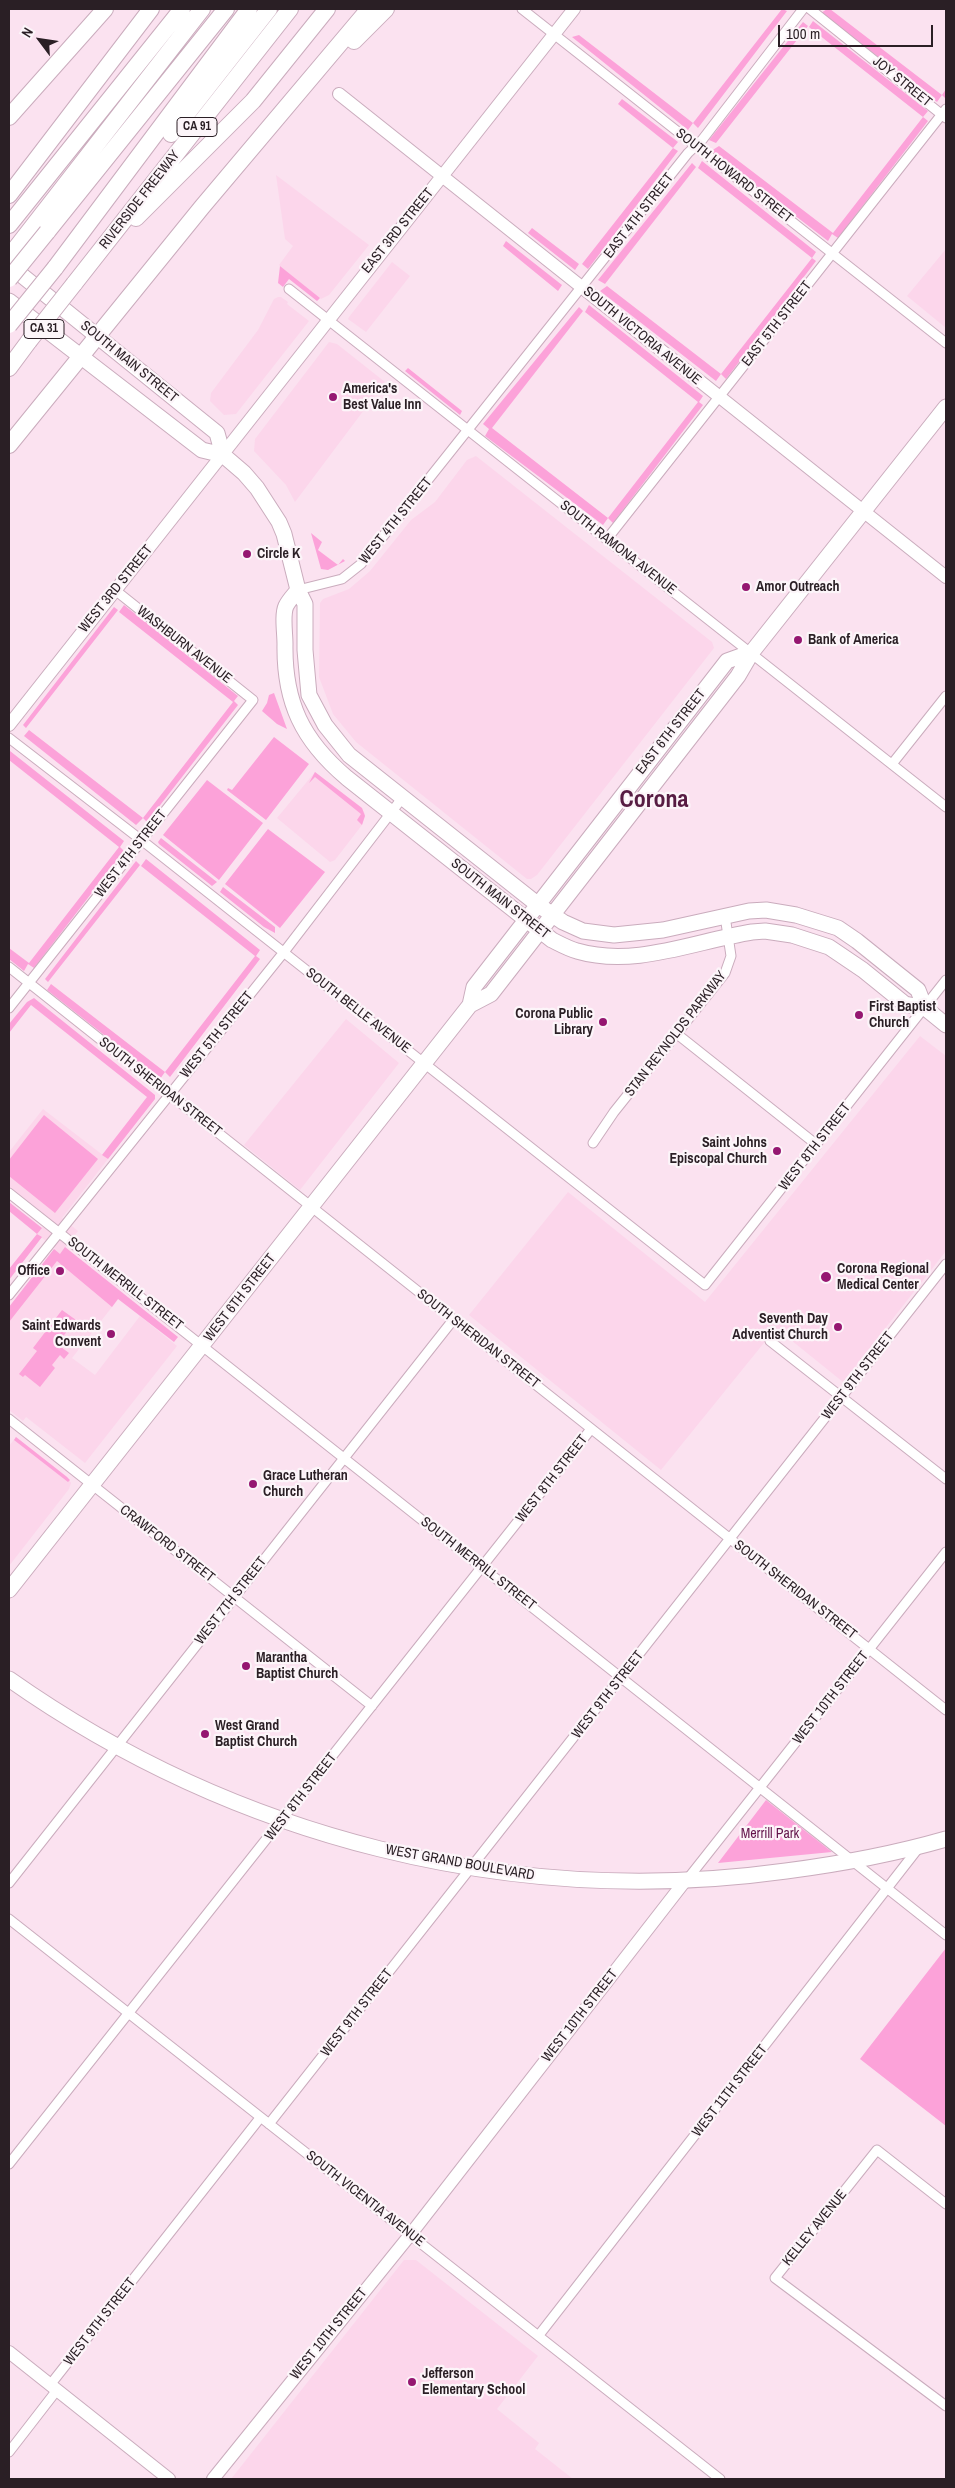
<!DOCTYPE html>
<style>
body{margin:0}
#map{position:relative;width:955px;height:2488px;overflow:hidden;background:#fbe2f0;font-family:"Archivo Narrow",sans-serif}
canvas{display:block}
.frame{position:absolute;inset:0;border:10px solid #2a1f25;pointer-events:none}
.north{position:absolute;left:15px;top:15px;width:50px;height:50px;-webkit-text-stroke:4px #fcf5f9;paint-order:stroke;rotate:301deg;font-size:14px;font-weight:700;line-height:20px;text-align:center;color:#2a1f25}
.north::after{content:'';display:block;margin:auto;width:18px;height:22px;background:#2a1f25;clip-path:polygon(50% 0,100% 100%,50% 72%,0 100%)}
.scale{position:absolute;left:778px;top:25px;width:155px;height:22px;box-sizing:border-box;border:2px solid #2a1f25;border-top:0;padding-left:6px;font-size:15px;line-height:18px;white-space:nowrap;color:#2a1f25;-webkit-text-stroke:4px #fcf5f9;paint-order:stroke}
</style>
<div id="map">
<canvas width="955" height="2488"></canvas>
<div class="frame"></div>
<div class="north">N</div>
<div class="scale">100 m</div>
</div>
<script>
const ctx = document.querySelector('canvas').getContext('2d');
ctx.lineJoin = 'round';
function fill(path, color) {
  ctx.fillStyle = color;
  ctx.fill(path, 'evenodd');
}
function trace(path, color, width, dash) {
  ctx.strokeStyle = color;
  ctx.lineWidth = width;
  ctx.lineCap = dash ? 'butt' : 'round';
  ctx.setLineDash(dash || []);
  ctx.stroke(path);
}
function drawText(font, color, halo, rows, align = 'center') {
  ctx.font = font + ' "Archivo Narrow",sans-serif';
  ctx.lineWidth = 4.5;
  ctx.setLineDash([]);
  ctx.textBaseline = 'middle';
  ctx.strokeStyle = halo;
  ctx.fillStyle = color;
  for (const [text, x, y, turn = 0] of rows) {
    ctx.save();
    ctx.translate(x, y);
    ctx.rotate((+turn || 0) * Math.PI / 180);
    ctx.textAlign = isNaN(turn) ? turn : align;
    if (halo) ctx.strokeText(text, 0, 0);
    ctx.fillText(text, 0, 0);
    ctx.restore();
  }
}
fill(new Path2D(`
 M276 175 369 245 329 295 321 299 279 265 293 246 285 239Z
 M946 249V328L907 296Z
 M392 262 410 276 366 332 348 319 349 317Z
 M278 297H281L288 302 287 304 309 321 236 414 224 415 210 401 211 393 258 330 274 299Z
 M329 342 337 344 385 382 295 502 286 485 254 451 255 439Z
 M476 456 712 642 714 648 537 875 531 879H527L356 742 333 714 319 677 320 603 323 599 349 589 370 571 411 520 435 502 467 460Z
 M315 772 362 808 365 814 362 825 335 860 330 862 277 818Z
 M346 1019 399 1063 300 1190 244 1145Z
 M920 1036 946 1056V1251L843 1382 776 1328 661 1470 469 1315 568 1192 705 1302Z
 M43 1109 108 1159 62 1218 78 1231 65 1248 123 1293 72 1358 95 1375 140 1316 177 1346 85 1463 26 1417 23 1421 9 1410V1307L55 1248 37 1234 49 1218 9 1186V1152Z
 M16 1437 67 1477 71 1483 69 1489 9 1566V1446Z
 M404 2260H416L538 2356 497 2409 539 2443 535 2449 573 2479H231Z`), '#fcd6eb');
fill(new Path2D(`
 M782 9 787 11 698 128 693 123 688 130 572 37 579 35 693 123Z
 M827 9H830L942 95 946 89V99L942 95 937 102 821 13Z
 M813 21 928 111 923 117 928 121 838 238 832 234 828 241 711 151 719 146 833 233 923 117 809 27Z
 M803 22 808 26 716 143 709 140Z
 M622 99 678 142 673 148 678 151 588 269 582 264 673 148 618 104Z
 M702 161 816 252 812 258 816 261 726 379 721 374 716 381 600 291 607 286 721 374 812 258 698 168Z
 M692 163 696 167 605 284 598 280Z
 M532 228 579 264 575 270 528 233Z
 M506 241 562 285 558 291 503 246Z
 M280 266 320 298 317 301 289 279 283 287 278 283Z
 M589 305 703 396 699 402 703 405 613 523 608 518 603 525 485 436 489 429 483 424 579 307 583 311 492 428 608 518 698 402 585 312Z
 M408 368 462 411 460 415 405 371Z
 M311 533 322 542 318 550 338 565 343 559 345 561 328 570 321 569Z
 M124 605 238 696 234 701 238 705 147 822 143 818 136 825 24 736 29 730 143 818 233 702 119 612Z
 M114 607 118 610 26 728 23 725Z
 M274 693 287 729 277 724 262 711 267 703 269 695Z
 M274 737 309 764 266 820 227 790 228 788 232 790Z
 M10 751 124 841 120 847 124 851 34 968 28 964 24 971 9 959V948L29 963 119 847 9 760Z
 M315 772 362 808 365 816 362 825 357 820 361 814 315 777 309 783Z
 M207 780 263 823 219 880 163 835Z
 M268 829 325 872 280 928 225 884Z
 M161 838 217 882 212 886 159 844 158 842Z
 M146 859 260 950 256 956 260 959 170 1077 165 1072 160 1079 47 990 51 984 165 1072 255 956 141 866Z
 M136 861 140 865 48 982 45 979Z
 M223 887 275 927V933L264 927 220 892Z
 M34 998 155 1095V1099L108 1159 102 1155 147 1097 31 1005 9 1033V1024L27 1002Z
 M44 1115 98 1159 55 1213 9 1176V1160Z
 M9 1202 42 1228 37 1234 42 1237 9 1280V1269L37 1234 9 1211Z
 M65 1247 178 1337 174 1342 118 1299 112 1307 57 1261 9 1322V1307L54 1249 60 1254Z
 M62 1310 76 1320 57 1344 69 1353 64 1359 60 1355 52 1365 55 1368 40 1387 25 1375 23 1377 19 1374 37 1351 33 1348Z
 M16 1437 67 1477 70 1480 68 1482 14 1440Z
 M766 1800 832 1852 718 1863Z
 M946 1948V2126L860 2059Z`), '#fca2d9');
const street = new Path2D(`
 M522 9 946 343
 M810 9 946 118
 M289 289 946 807
 M607 539 946 109
 M298 590 342 579 361 564 688 153 702 140 803 9
 M9 738 149 846 705 1285 946 980
 M892 764 946 696
 M9 967 946 1710
 M9 1008 253 700 115 590
 M677 1034 817 1145
 M593 1143 614 1112 725 973 731 956 725 916
 M9 1193 946 1935
 M9 1295 284 952 403 797
 M770 1341 946 1479
 M9 1419 372 1706
 M686 1881 946 1552
 M9 1883 453 1320
 M9 1919 720 2479
 M269 2124 946 1264
 M9 2164 591 1429
 M946 2204 877 2150 775 2278 946 2406
 M539 2335 920 1846
 M50 2385 260 2118
 M9 2452 57 2390`);
const secondary = new Path2D(`
 M339 94 946 577
 M9 725 574 9
 M9 2352 169 2479
 M213 2479 410 2235 685 1881`);
const primary = new Path2D(`
 M9 265 217 433 223 455
 M9 301 202 450 223 455 244 473 257 488 279 522 284 534 298 590 305 604V650L309 695 325 725 349 755 537 904 563 922 583 931 614 935 663 930 749 911 766 910 796 915 838 928 857 941 918 990 925 1008
 M298 590C294 595 289 600 286 606 282 615 285 633 285 644 284 702 302 740 347 778L552 940C560 944 569 949 577 951 635 968 695 941 752 932L765 931 792 935 829 947 863 970 905 1004 925 1008 946 1025
 M470 1005 474 987 727 661 752 652
 M9 1590 470 1005 491 994 738 676 752 652 946 407
 M9 1679C235 1838 512 1909 786 1871 840 1864 894 1854 946 1839`);
const highway = new Path2D(`
 M354 41 386 9
 M9 117 105 9
 M171 134 269 9
 M9 195 151 9
 M136 218 253 101 327 9
 M9 225 182 9
 M47 232 226 9
 M9 257 202 9
 M55 268 249 9
 M74 284 290 9
 M9 368 29 341
 M9 445 202 207 369 9`);
trace(street, '#caacbd', 11);
trace(secondary, '#caacbd', 14);
trace(primary, '#caacbd', 17);
trace(highway, '#caacbd', 18);
trace(street, '#fff', 9);
trace(secondary, '#fff', 12);
trace(primary, '#fff', 15);
trace(highway, '#fff', 16);
const highwayBridge = new Path2D(`
 M9 279 47 232
 M9 325 55 268
 M29 341 74 284`);
trace(highwayBridge, '#caacbd', 18, []);
trace(highwayBridge, '#fff', 16);
for (const [x, y, r, color] of [
 [333,397,5,"#951771"],
 [247,554,5,"#951771"],
 [746,587,5,"#951771"],
 [798,640,5,"#951771"],
 [859,1015,5,"#951771"],
 [603,1022,5,"#951771"],
 [777,1151,5,"#951771"],
 [60,1271,5,"#951771"],
 [826,1277,6,"#951771"],
 [838,1327,5,"#951771"],
 [111,1334,5,"#951771"],
 [253,1484,5,"#951771"],
 [246,1666,5,"#951771"],
 [205,1734,5,"#951771"],
 [412,2382,5,"#951771"]
]) {
  const dot = new Path2D();
  dot.arc(x, y, r, 0, 2 * Math.PI);
  ctx.fillStyle = color;
  ctx.fill(dot);
  trace(dot, '#fcf5f9', 2);
}
for (const [x, y, w] of [
 [197,127,40],
 [44,329,40]
]) {
  const box = new Path2D();
  box.roundRect(x - w / 2, y - 9.5, w, 19, 4);
  ctx.fillStyle = '#fcf5f9';
  ctx.fill(box);
  trace(box, '#2a1f25', 1);
}
drawText('bold 12px', '#2a1f25', null, [
 ["CA 91",197,127],
 ["CA 31",44,329]
]);
drawText('14px', '#2a1f25', '#fcf5f9', [
 ["JOY STREET",902,82,39],
 ["SOUTH HOWARD STREET",734,176,38],
 ["RIVERSIDE FREEWAY",140,200,-52],
 ["EAST 4TH STREET",639,216,-52],
 ["EAST 3RD STREET",398,231,-51],
 ["EAST 5TH STREET",777,324,-52],
 ["SOUTH VICTORIA AVENUE",642,336,39],
 ["SOUTH MAIN STREET",129,362,39],
 ["WEST 4TH STREET",396,521,-51],
 ["SOUTH RAMONA AVENUE",618,548,38],
 ["WEST 3RD STREET",116,589,-51],
 ["WASHBURN AVENUE",184,645,38],
 ["EAST 6TH STREET",671,732,-52],
 ["WEST 4TH STREET",131,854,-52],
 ["SOUTH MAIN STREET",500,899,38],
 ["SOUTH BELLE AVENUE",358,1011,38],
 ["STAN REYNOLDS PARKWAY",676,1034,-52],
 ["WEST 5TH STREET",217,1035,-51],
 ["SOUTH SHERIDAN STREET",160,1087,38],
 ["WEST 8TH STREET",815,1147,-52],
 ["SOUTH MERRILL STREET",125,1284,38],
 ["WEST 6TH STREET",240,1298,-52],
 ["SOUTH SHERIDAN STREET",478,1339,38],
 ["WEST 9TH STREET",858,1376,-52],
 ["WEST 8TH STREET",552,1479,-52],
 ["CRAWFORD STREET",167,1544,38],
 ["SOUTH MERRILL STREET",478,1564,38],
 ["SOUTH SHERIDAN STREET",795,1590,38],
 ["WEST 7TH STREET",231,1601,-52],
 ["WEST 9TH STREET",608,1695,-52],
 ["WEST 10TH STREET",831,1698,-52],
 ["WEST 8TH STREET",301,1797,-52],
 ["WEST GRAND BOULEVARD",460,1863,10],
 ["WEST 9TH STREET",357,2013,-52],
 ["WEST 10TH STREET",580,2016,-52],
 ["WEST 11TH STREET",730,2091,-52],
 ["SOUTH VICENTIA AVENUE",365,2199,38],
 ["KELLEY AVENUE",815,2228,-51],
 ["WEST 9TH STREET",100,2322,-52],
 ["WEST 10TH STREET",329,2334,-51]
]);
drawText('bold 14px', '#2a1f25', '#fcf5f9', [
 ["America's",343,389],
 ["Best Value Inn",343,405],
 ["Circle K",257,554],
 ["Amor Outreach",756,587],
 ["Bank of America",808,640],
 ["First Baptist",869,1007],
 ["Church",869,1023],
 ["Corona Public",593,1014,"right"],
 ["Library",593,1030,"right"],
 ["Saint Johns",767,1143,"right"],
 ["Episcopal Church",767,1159,"right"],
 ["Corona Regional",837,1269],
 ["Medical Center",837,1285],
 ["Office",50,1271,"right"],
 ["Seventh Day",828,1319,"right"],
 ["Adventist Church",828,1335,"right"],
 ["Saint Edwards",101,1326,"right"],
 ["Convent",101,1342,"right"],
 ["Grace Lutheran",263,1476],
 ["Church",263,1492],
 ["Marantha",256,1658],
 ["Baptist Church",256,1674],
 ["West Grand",215,1726],
 ["Baptist Church",215,1742],
 ["Jefferson",422,2374],
 ["Elementary School",422,2390]
], 'left');
drawText('14px', '#64154c', '#fcf5f9', [
 ["Merrill Park",770,1834]
]);
drawText('bold 24px', '#571c43', '#fcf5f9', [
 ["Corona",654,801]
]);
</script>
